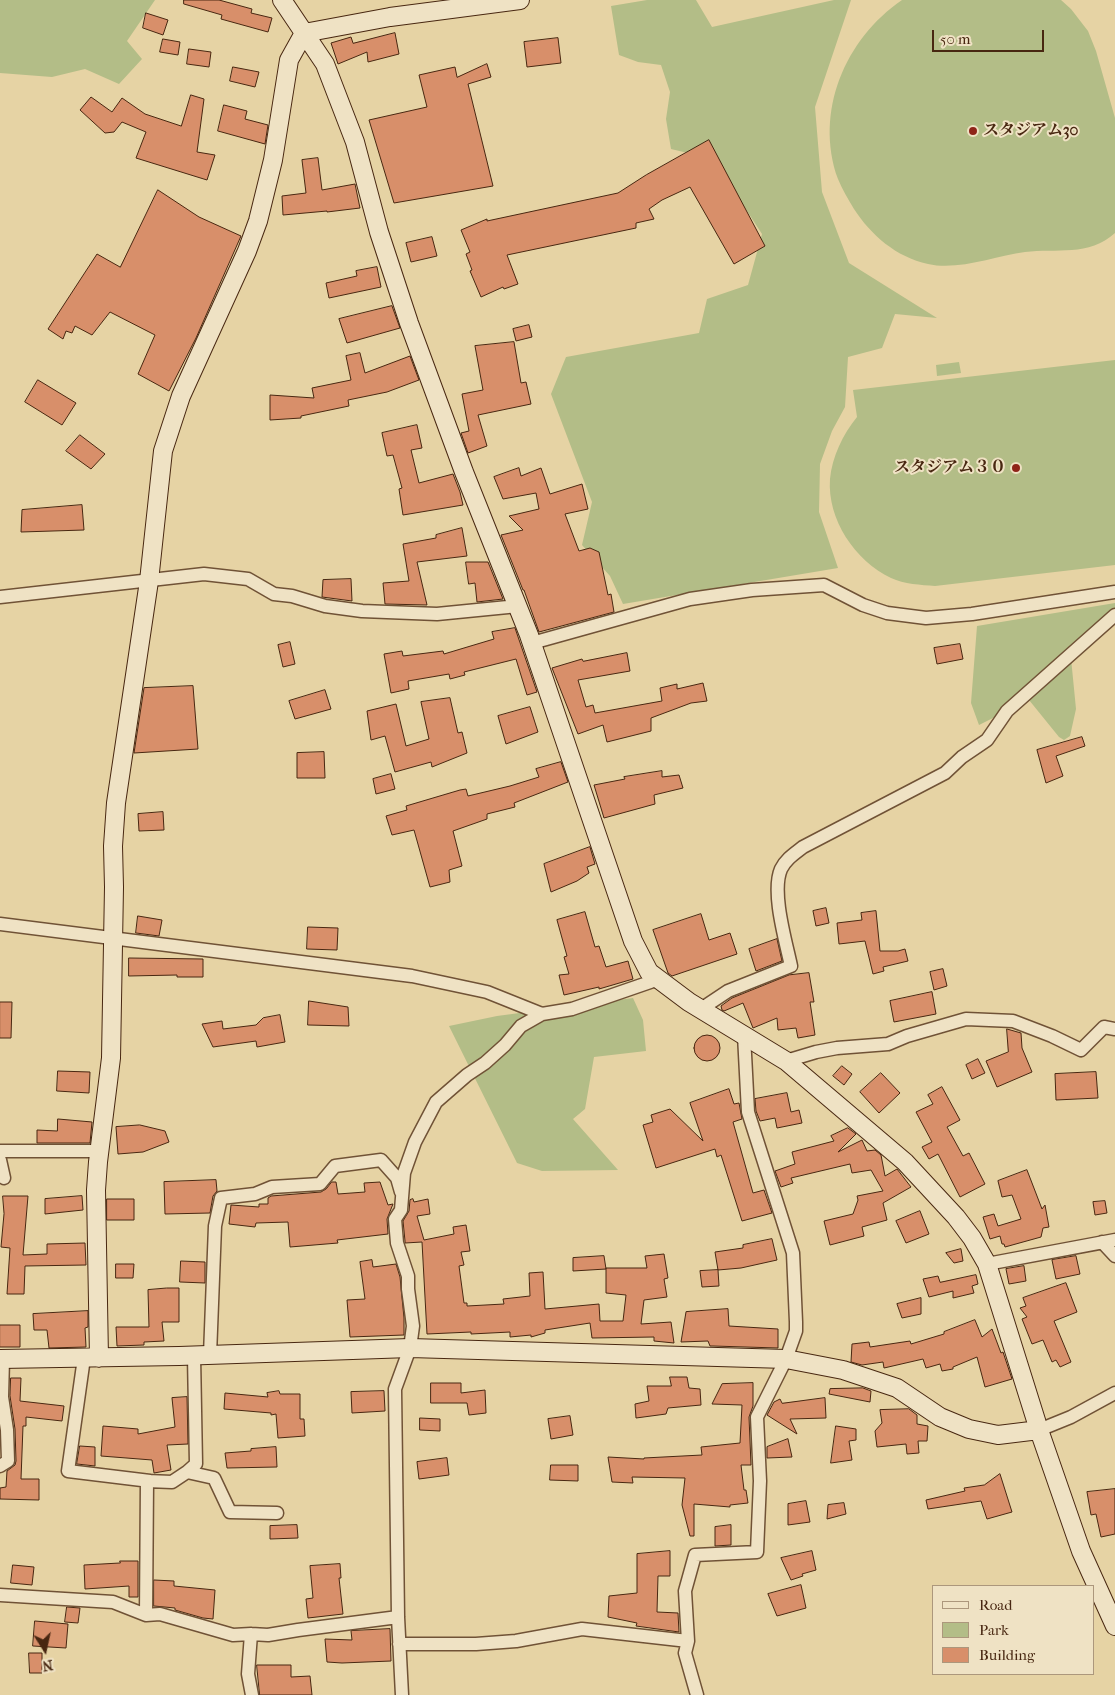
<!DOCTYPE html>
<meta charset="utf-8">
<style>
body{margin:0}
#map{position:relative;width:1115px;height:1695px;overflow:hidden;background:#e6d3a4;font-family:"IM FELL French Canon",serif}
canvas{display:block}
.legend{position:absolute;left:932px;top:1585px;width:162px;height:90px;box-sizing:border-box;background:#efe2c4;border:1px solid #ac977c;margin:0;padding:6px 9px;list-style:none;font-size:15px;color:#482711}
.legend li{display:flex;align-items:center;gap:10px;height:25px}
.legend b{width:25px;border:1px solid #ac977c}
.north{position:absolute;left:20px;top:1625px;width:50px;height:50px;-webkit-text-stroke:4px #efe2c4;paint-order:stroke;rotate:170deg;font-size:14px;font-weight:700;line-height:20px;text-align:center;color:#482711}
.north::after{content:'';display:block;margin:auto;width:18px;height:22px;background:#482711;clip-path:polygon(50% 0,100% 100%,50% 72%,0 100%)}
.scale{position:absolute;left:932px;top:30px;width:112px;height:22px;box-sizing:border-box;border:2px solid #482711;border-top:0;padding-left:6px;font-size:15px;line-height:18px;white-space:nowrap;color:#482711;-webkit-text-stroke:4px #efe2c4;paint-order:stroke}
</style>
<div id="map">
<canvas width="1115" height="1695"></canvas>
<ul class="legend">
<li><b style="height:6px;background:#efe2c4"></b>Road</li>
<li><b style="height:14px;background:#b3bd87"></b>Park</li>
<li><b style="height:14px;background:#d88f6a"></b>Building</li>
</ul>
<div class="north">N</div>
<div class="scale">50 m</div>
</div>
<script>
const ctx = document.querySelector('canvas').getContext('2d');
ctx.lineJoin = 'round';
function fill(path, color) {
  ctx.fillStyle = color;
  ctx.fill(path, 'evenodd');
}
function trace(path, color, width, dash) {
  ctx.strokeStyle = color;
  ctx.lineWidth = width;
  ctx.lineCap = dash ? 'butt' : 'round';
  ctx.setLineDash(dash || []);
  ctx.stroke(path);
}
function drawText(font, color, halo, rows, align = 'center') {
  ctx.font = font + ' "IM FELL French Canon","Noto Serif JP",serif';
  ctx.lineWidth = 4;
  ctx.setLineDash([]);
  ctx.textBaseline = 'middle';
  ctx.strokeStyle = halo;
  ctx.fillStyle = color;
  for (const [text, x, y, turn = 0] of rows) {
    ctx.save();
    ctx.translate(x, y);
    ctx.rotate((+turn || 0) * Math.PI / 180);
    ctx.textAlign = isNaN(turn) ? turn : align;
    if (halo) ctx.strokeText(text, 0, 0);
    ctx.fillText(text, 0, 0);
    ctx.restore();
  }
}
fill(new Path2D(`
 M0 0H155L127 41 142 59 119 84 85 69 52 77 0 73Z
 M647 0H696L712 27 834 0H851L815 107 822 192 849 263 937 318 895 314 882 348 848 357 845 407 832 431 820 464 819 512 838 568 623 604 610 576 582 545 592 502 551 394 566 357 699 333 707 299 748 285 762 234 713 159 671 149 666 119 670 92 661 65 638 62 619 55 611 6Z
 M902 0H1061L1071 9 1088 31 1096 51 1115 118V233C1089 257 1056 248 1025 252 995 256 958 271 928 264 896 257 871 235 854 209 848 199 842 189 838 179 814 112 845 39 902 0Z
 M1115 360V565L935 586C921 585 904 584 891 578 855 561 827 519 830 479 832 457 843 434 857 417L853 390Z
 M959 362 961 373 937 376 936 365Z
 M1115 603V608L1070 648 1076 709 1070 736 1064 740 1059 737 1029 700 979 725 971 703 977 626Z
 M633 998 643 1020 646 1051 594 1057 585 1109 573 1119 618 1170 542 1171 517 1163 449 1026 497 1016Z`), '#b3bd87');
const building = new Path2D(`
 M184 0H219L252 9 251 13 272 18 268 32 221 19 222 15 184 4Z
 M146 13 168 20 163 35 143 28Z
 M395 33 399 54 368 62 367 52 338 64 331 43 351 37 353 43Z
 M558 38 561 63 527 67 524 42Z
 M163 39 180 42 178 55 160 52Z
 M189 49 211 52 209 67 187 64Z
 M487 64 491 77 468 84 493 186 394 203 369 120 427 107 419 75 455 67 457 77Z
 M233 67 259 72 255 87 230 81Z
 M191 95 204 99 197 152 215 155 207 180 136 158 146 132 122 122 114 132 105 133 80 110 91 97 112 112 122 98 145 114 181 126Z
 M224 105 247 111 245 119 268 125 265 144 218 131Z
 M709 140 765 246 734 264 690 187 662 200 649 209 654 219 636 223V228L507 255 518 284 504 289 503 287 481 297 470 271 472 270 466 254 470 252 461 230 487 219V221L618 193 646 175Z
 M318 158 322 190 355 184 360 208 327 212V211L283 215 282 196 306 193 302 160Z
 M158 190 199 217 241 236 196 338 169 391 138 374 155 335 110 312 92 335 75 326 72 333 66 331 63 339 48 329 97 254 120 267Z
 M432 237 437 256 411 262 406 243Z
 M377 267 381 287 329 298 326 283 357 276 356 271Z
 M392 306 400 328 347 343 339 319Z
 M529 325 532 337 516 341 513 329Z
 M514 342 521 383 526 382 531 404 478 415 487 446 468 453 461 433 469 431 462 394 483 390 475 346Z
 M360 353 365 373 410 356 419 380 387 392 348 400 349 406 301 416V418L270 420V395L314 398 312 388 351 380 346 356Z
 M38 380 76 403 62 425 25 402Z
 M417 425 422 448 411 450 419 483 453 474 460 492 463 505 403 515 399 489 402 488 393 455 387 456 382 433Z
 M80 435 105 454 91 469 66 451Z
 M519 468 521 476 541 468 550 494 582 484 588 509 565 514 579 551 590 548 599 552 608 595 611 594 614 612 539 632 524 590H523L501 535 523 530 509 516 539 509 536 493 503 499 494 477Z
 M82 505 84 530 21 532 22 510Z
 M462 528 467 556 417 562 427 605 385 604 383 583 409 581 403 544 436 538V535Z
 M466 562H488L503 599 477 602 475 583 469 584Z
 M351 579 352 601 322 597 323 580Z
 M515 628 537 692 527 695 516 659 464 672 465 675 450 679 449 674 408 681 409 689 391 693 384 654 402 651 403 656 443 651 444 654 494 639 492 632Z
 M290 642 295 664 283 667 278 645Z
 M960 644 963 659 937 664 934 648Z
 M627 653 630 671 578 680 586 707 593 705 595 713 662 701 660 688 677 684V689L703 683 707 701 691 703 651 718V731L607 742 603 725 578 734 552 668 582 659 583 661Z
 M193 686 198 749 134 753 144 688Z
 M325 690 331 709 295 719 289 701Z
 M450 698 458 733 462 732 467 753 432 767 431 762 395 772 385 736 371 740 367 711 396 704 406 746 429 739 421 702Z
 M530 707 538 732 506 744 498 716Z
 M1082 737 1085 746 1056 756 1063 776 1046 783 1037 750Z
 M324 752 325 778H297V753Z
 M561 762 568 782 514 803 515 807 487 814V819L453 831 462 866 449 870 450 882 430 887 414 830 392 835 386 816 407 810 406 806 460 790 466 789 468 796 510 786 539 777 536 769Z
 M662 771V777L679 775 683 788 654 795 655 804 604 818 594 785 625 779 624 777Z
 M391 774 395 789 376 794 373 779Z
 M163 812 164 830 139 831 138 814Z
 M590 847 595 864 587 867 589 873 577 881 551 892 544 864Z
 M826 908 829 923 816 926 813 911Z
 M876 911 880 951H898L905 949 908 961 883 967 884 971 873 974 865 941 839 944 837 923 862 920 861 913Z
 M585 912 595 947 599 946 606 967 628 961 633 979 599 989V987L564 995 559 975 569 974 564 957 567 956 557 920Z
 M701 914 709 940 730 933 737 954 672 976 668 973 653 930Z
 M138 916 162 920 159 936 136 933Z
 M308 927 338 928 337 950 307 949Z
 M777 939 782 961 756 971 749 949Z
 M129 958 203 959V977H177V975L129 976Z
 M943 969 947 986 934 990 930 972Z
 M809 973 814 1002H810L815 1035 798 1038 796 1028 778 1030 777 1018 753 1028 743 1003 724 1011 722 1010 721 1006 732 998 789 975Z
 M932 992 936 1014 894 1022 890 1001Z
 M309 1001 348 1007 349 1026 308 1025Z
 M0 1002H12L11 1038H0Z
 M280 1015 285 1042 257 1047 256 1041 213 1047 202 1024 222 1021 223 1029 256 1025 263 1018Z
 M1007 1029 1021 1033 1022 1048 1032 1072 997 1087 986 1061 1008 1052Z
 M694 1048a13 13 0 1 1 26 0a13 13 0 1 1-26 0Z
 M978 1059 985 1073 972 1079 966 1065Z
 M842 1066 852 1074 844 1085 833 1076Z
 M58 1071 90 1072 89 1093 57 1091Z
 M1096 1072 1098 1098 1056 1100 1055 1074Z
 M881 1073 900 1093 879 1113 860 1092Z
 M942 1087 960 1120 947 1127 963 1156 969 1153 985 1184 960 1197 938 1154 929 1159 922 1147 932 1142 916 1112 933 1104 928 1095Z
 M729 1089 734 1104 739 1103 742 1119 733 1122 753 1193 764 1190 772 1213 742 1221 721 1155 717 1157 715 1149 656 1168 643 1125 653 1122 651 1115 670 1109 703 1141 690 1103Z
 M787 1093 791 1112 799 1110 802 1123 777 1128 775 1118 760 1121 756 1111 755 1099Z
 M58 1119 92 1122 90 1143H37V1130L57 1131Z
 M140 1125 165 1131 169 1142 143 1152 118 1154 116 1127Z
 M848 1128 856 1134 838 1152 862 1140 867 1151 875 1150 881 1155 885 1176 897 1169 911 1187 883 1203 887 1220 862 1227 864 1236 830 1245 824 1221 853 1214 858 1200 857 1196 883 1191 871 1170 852 1173 850 1164 791 1178 793 1183 781 1187 775 1171 795 1164 792 1152 834 1141 831 1136Z
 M1027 1170 1042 1209 1045 1205 1049 1227 1043 1228 1041 1237 1005 1247 1004 1244H1002L1000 1236 990 1239 983 1217 994 1214 998 1226 1021 1219 1012 1195 1002 1197 998 1181Z
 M216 1180 217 1191 213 1196 210 1213 165 1214 164 1182Z
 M332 1182H336L338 1194 365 1192 364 1183 380 1182 388 1205 393 1204 387 1219 388 1234 337 1240 338 1243 290 1247 288 1222 256 1223 255 1227 229 1224 231 1205 259 1207V1204H268V1198L271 1196 321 1192 326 1189Z
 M3 1196H28L23 1255 47 1254V1244L85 1243 86 1265 25 1266 24 1294H7L10 1248 1 1247 4 1214Z
 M82 1196 83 1210 45 1214V1199Z
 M107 1199H134V1220H107Z
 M413 1199 414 1202 428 1199 430 1214 417 1216 424 1240 454 1234 453 1227 466 1225 470 1251 461 1252 464 1265 459 1266 464 1303H467V1306L504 1304 503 1299 530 1296 529 1273 543 1272 545 1309 599 1304 600 1321H623L626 1295 606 1293V1268H647L645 1256 664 1254 668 1278 664 1279 667 1297 644 1300 641 1324 671 1322 674 1343 654 1341V1337L592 1338 590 1323 545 1330V1333L531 1337V1335L510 1337V1332L471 1334V1332L427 1334 422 1242 405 1243V1241L403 1221 409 1211 410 1200Z
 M1105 1201 1107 1213 1095 1215 1093 1202Z
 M920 1211 929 1234 906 1243 896 1221Z
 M772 1239 777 1260 741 1268 718 1270 715 1252 743 1248V1245Z
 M961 1249 963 1261 954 1263 946 1253Z
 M604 1256 606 1269 573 1271V1258Z
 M1076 1256 1080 1274 1056 1279 1052 1260Z
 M372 1260 373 1267 396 1264 400 1277 404 1318V1335L350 1337 347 1300 365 1299 360 1262Z
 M181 1261 205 1262V1283L180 1282Z
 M116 1264H134L133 1278H116Z
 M1024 1266 1026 1281 1009 1284 1006 1269Z
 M718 1270 719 1286 702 1287 700 1271Z
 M976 1275 978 1284 972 1286 974 1293 953 1298V1291L929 1297 923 1279 938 1276 940 1282Z
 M1066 1283 1077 1312 1054 1321 1071 1362 1060 1367 1056 1360 1052 1362 1043 1340 1032 1344 1022 1319 1027 1317 1020 1308 1026 1306 1023 1298Z
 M167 1288H179V1322H162L164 1341 144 1342V1345L117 1346 116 1327H149L148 1290Z
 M921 1298V1314L902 1318 897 1304Z
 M728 1309 729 1326 778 1329V1348L713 1346H710L708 1341 681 1342 686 1312Z
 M88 1311V1327L85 1328 86 1347 49 1348 47 1330H34L33 1314Z
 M975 1320 982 1337 992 1329 1001 1353 1003 1352 1012 1379 985 1387 977 1357 953 1367V1369L942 1371 940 1364 926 1368 923 1359 884 1368 883 1362 862 1365 851 1362 852 1344 869 1342 870 1347 910 1341 911 1344 944 1334V1332Z
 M0 1325H20V1347H0Z
 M670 1377H687L689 1388 700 1389 701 1405 668 1408 666 1414 636 1418 635 1404 649 1401 647 1386H671Z
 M11 1378H21L20 1401 64 1406 62 1421 26 1417V1426H23L21 1479H39V1500L0 1499V1488L6 1487 7 1471 15 1465 16 1461 15 1429 10 1396Z
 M431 1383H461V1393L485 1390 486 1413 469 1415 467 1403H431Z
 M753 1383V1406L749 1417 751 1465H741L744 1490H746L748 1503 730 1505V1507L694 1504V1536H690L682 1505 685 1478 632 1477 633 1483 612 1482 608 1457 644 1459V1458L702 1455 701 1447 740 1443 742 1405 712 1404 722 1384Z
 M863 1388 871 1391 870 1402 829 1394 830 1389Z
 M279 1391 280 1394H300V1419H304L305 1436 278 1438 276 1414 271 1415V1413L224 1409 225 1393 268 1397 267 1393Z
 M384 1391 385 1411 352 1413 351 1392Z
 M187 1397 188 1444 167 1445 171 1470 154 1473 152 1460 101 1456 103 1426 138 1429V1434L175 1427 172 1398Z
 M825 1398 826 1418 790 1419 797 1434 767 1415 774 1402 780 1399 782 1403Z
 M909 1409 917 1415V1424L928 1426 927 1441H918L919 1453 907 1454 906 1444 877 1447 875 1431 882 1423 880 1410Z
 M570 1416 573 1435 551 1439 548 1419Z
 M420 1418 440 1419V1431L420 1430Z
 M836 1426 856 1429V1440L849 1441 852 1460 831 1463Z
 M788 1439 792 1457 767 1458V1447Z
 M80 1446 95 1447V1466L77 1464Z
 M276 1447 277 1467 227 1468 225 1453 251 1451V1449Z
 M447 1458 449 1475 419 1479 417 1462Z
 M551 1465H578V1481L550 1480Z
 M1000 1474 1012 1512 987 1519 981 1501 928 1509 926 1500 965 1491 964 1488 984 1485Z
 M1115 1489V1534L1101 1537 1096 1514 1091 1515 1087 1492Z
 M806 1501 810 1522 788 1525V1504Z
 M844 1503 846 1514 827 1519 828 1505Z
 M297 1525 298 1538 270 1539V1526Z
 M731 1525V1545L715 1546V1527Z
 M670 1551V1576H658L657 1612 678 1613 679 1632 636 1626 637 1623 608 1617 609 1596 637 1593V1554Z
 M812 1551 816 1570 802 1574 803 1576 791 1580 781 1558Z
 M120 1561H138V1597H129V1586L85 1589 84 1565 120 1563Z
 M340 1564 341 1578H339L343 1614 308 1618 306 1599 313 1598 310 1566Z
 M13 1565 34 1567 32 1585 11 1583Z
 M154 1580 174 1581V1586L215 1590 213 1619 203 1618 175 1610V1608L154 1606Z
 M801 1585 806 1608 777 1616 768 1594Z
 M67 1607 80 1608 78 1623 65 1622Z
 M35 1621 68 1624 66 1648 33 1646Z
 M390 1629 391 1661 342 1663 327 1662 325 1639 352 1640 351 1631Z
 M29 1653H42V1673H30Z
 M257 1665H291V1677L310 1676 312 1695H260Z`);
fill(building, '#d88f6a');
trace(building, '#482711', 1);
const street = new Path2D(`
 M0 597 204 574 248 579 274 594 292 596 325 606 362 611 437 614 518 606
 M532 643 690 599 752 590 824 585 863 605 887 613 926 618 972 614 1115 592
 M0 924 412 976 487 992 542 1014
 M701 1009 728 991 791 966C786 942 771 892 781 869 786 859 794 854 803 847L945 773 962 757 987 740 1007 711 1115 615
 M786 1061 816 1052 837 1048 888 1044 907 1036 966 1019 1013 1021 1052 1036 1081 1050 1104 1027 1115 1029
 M0 1151H99
 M0 1160 4 1178
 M1102 1242 1115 1256
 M987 1264 1115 1240
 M210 1355 215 1226 221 1198 255 1194 272 1187 320 1184 335 1166 381 1160 397 1178 401 1192
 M84 1358 68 1471 150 1481
 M1039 1430 1071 1417 1115 1393
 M0 1466 8 1461 7 1430 2 1397 3 1359
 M187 1472 196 1464 194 1356
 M0 1595 113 1602 146 1615 160 1614 233 1635 251 1634 268 1635 298 1630 398 1617
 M146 1615 147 1481 172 1482 187 1472 214 1478 230 1512 277 1513
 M251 1634 248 1674 252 1695
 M399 1644H476L516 1641 582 1629 688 1641
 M402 1695 398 1617 395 1389 410 1348 413 1326 408 1289V1276L397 1243 395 1219 401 1210 404 1173 415 1142 436 1102 467 1075 485 1063 505 1045 521 1026 542 1014 572 1009 659 979
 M697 1695 685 1653 688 1641 685 1591 695 1555 757 1552 760 1481 757 1417 786 1359 796 1331V1322L793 1253 748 1112 744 1035`);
const secondary = new Path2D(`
 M282 0 325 64 355 142 379 232 409 323 464 472 529 635 633 941 649 972 689 1002 786 1061 905 1162 956 1217 972 1238 987 1264 1039 1430 1081 1551 1115 1626
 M99 1358 96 1190 98 1162 111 1058 114 887 113 846 116 803 149 581 163 451 181 396 247 251 258 221 273 160 289 60 304 33 390 17 520 0
 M0 1359 179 1356 410 1348 786 1359 843 1370 897 1388 940 1417 969 1429 998 1435 1039 1430`);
trace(street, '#705236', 15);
trace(secondary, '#482711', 20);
trace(street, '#efe2c4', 12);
trace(secondary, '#efe2c4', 18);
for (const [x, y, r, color] of [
 [973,131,5,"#8f2418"],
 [1016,468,5,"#8f2418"]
]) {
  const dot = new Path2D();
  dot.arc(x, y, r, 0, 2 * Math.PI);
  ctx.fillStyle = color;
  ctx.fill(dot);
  trace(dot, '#efe2c4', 2);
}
drawText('bold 16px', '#482711', '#efe2c4', [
 ["スタジアム30",983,131],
 ["スタジアム３０",1006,468,"right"]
], 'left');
</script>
